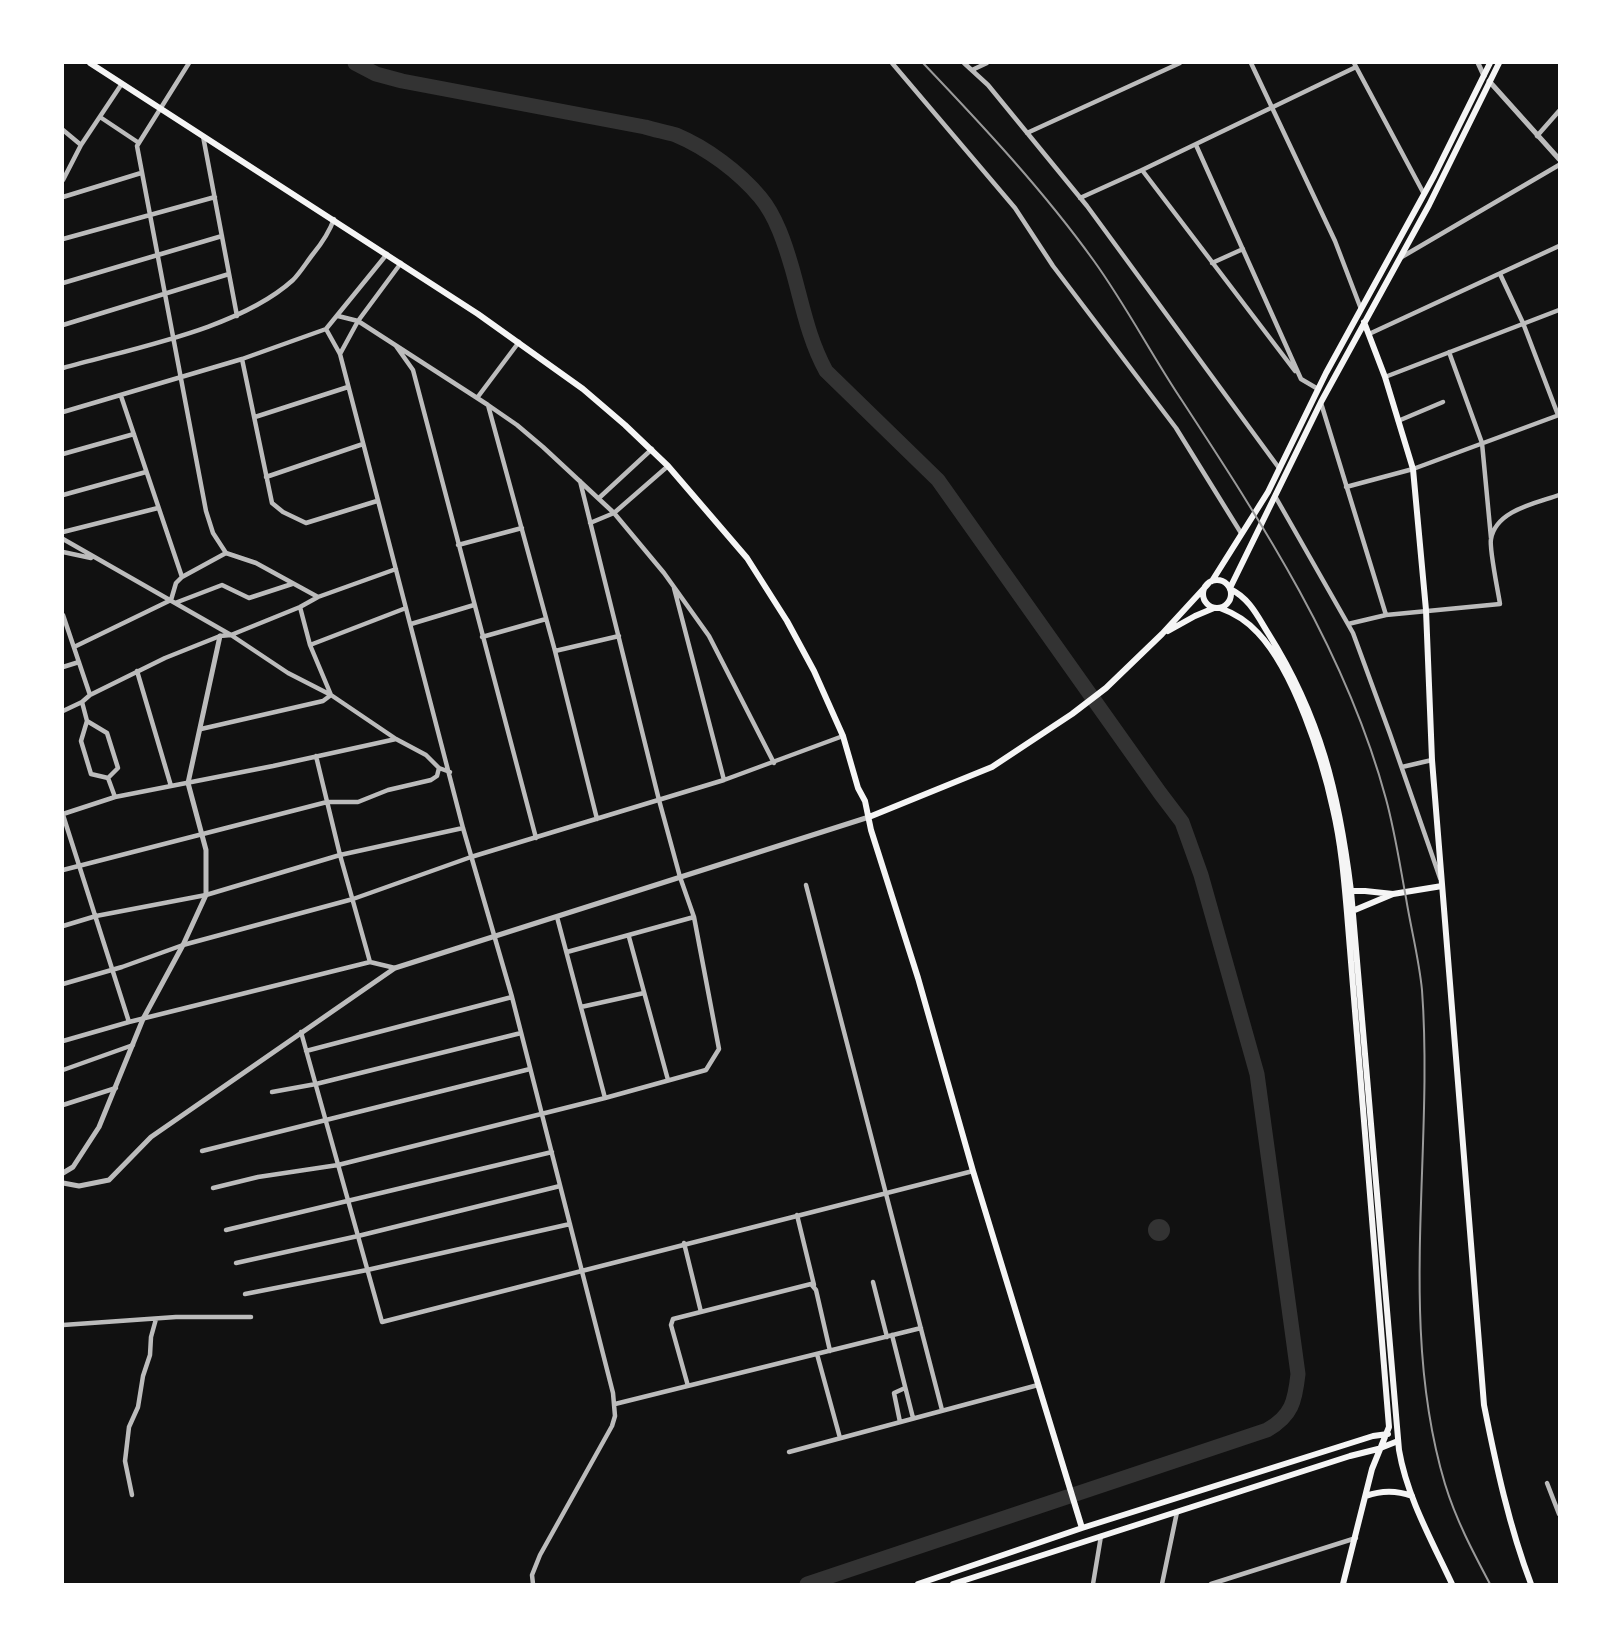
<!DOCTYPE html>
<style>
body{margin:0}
#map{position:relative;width:1622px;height:1647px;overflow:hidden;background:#111;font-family:Quicksand,sans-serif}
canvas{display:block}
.frame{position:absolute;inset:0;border:64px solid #fff;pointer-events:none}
</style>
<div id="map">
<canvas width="1622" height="1647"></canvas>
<div class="frame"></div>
</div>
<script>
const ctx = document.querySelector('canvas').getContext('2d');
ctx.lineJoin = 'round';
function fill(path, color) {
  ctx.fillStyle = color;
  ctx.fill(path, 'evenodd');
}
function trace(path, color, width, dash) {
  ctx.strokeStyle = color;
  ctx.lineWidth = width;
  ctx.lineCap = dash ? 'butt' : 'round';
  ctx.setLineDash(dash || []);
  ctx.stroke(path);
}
fill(new Path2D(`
 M1148 1230a11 11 0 1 1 22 0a11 11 0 1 1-22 0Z`), '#333');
trace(new Path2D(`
 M355 63 376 74 402 81 645 127C655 130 666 132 676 135 707 148 739 172 760 197 776 216 785 244 792 268 802 303 808 338 826 371L938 480 1160 793 1182 822 1201 875 1257 1074 1298 1374C1295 1401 1292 1416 1267 1430L807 1584`), '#333', 15);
trace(new Path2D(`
 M189 63 137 146 206 511 213 533 226 553 256 563 318 597
 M892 63 1015 208 1053 266 1176 428 1241 533
 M964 63 988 85 1087 206 1279 468
 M1251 63 1335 241 1361 309
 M1354 63 1424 194
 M972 70 987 63
 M100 117 139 143
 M63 130 81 145
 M1027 133 1180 63
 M203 136 237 316
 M1537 136 1559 111
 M1196 145 1301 379 1318 389
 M1142 170 1295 371
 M63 180 81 145 121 85
 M63 197 141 173
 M1080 198 1142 170 1356 67
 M63 239 215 197
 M1400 258 1559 165
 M1212 263 1243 249
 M1500 274 1523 323 1558 415
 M63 283 222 236
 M338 316 358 321 488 405 517 425 543 447 614 513 664 573 709 636 774 763
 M63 325 229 274
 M326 329 340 354 463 828 512 997 613 1393 615 1416 612 1426 540 1555 532 1575 533 1584
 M1369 334 1559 246
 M396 346 413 370 536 838
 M1449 352 1482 443 1491 538
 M340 354 358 321 401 263
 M242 359 272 503 283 512 306 523 377 501
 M63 368C133 348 239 329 293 280 300 273 306 263 313 254 322 243 329 233 334 219
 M1385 377 1559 310
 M477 398 519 342
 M1321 403 1386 615 1500 604C1498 591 1489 548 1491 539 1496 510 1537 503 1559 495
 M488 405 555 651 597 819
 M63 412 242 359 326 329 387 254
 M255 417 348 387
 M1398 421 1443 402
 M63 454 134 434
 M266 477 363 444
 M1346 487 1413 469 1559 415
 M63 495 146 472
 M1275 496 1353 633 1390 734 1440 878
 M599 498 652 449
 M590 523 614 513 668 466
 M63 532 158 508
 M63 539 231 635 288 673 331 695 396 739 426 755 439 768 450 772
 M458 545 522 528
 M63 552 91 558
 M182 577 226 553
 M674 588 724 780
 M175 603 222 585 249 598 292 584
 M63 615 90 695
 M411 624 474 605
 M1348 624 1386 615
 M482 637 546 619
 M310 645 406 608
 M74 647 171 600 176 583 182 577 121 396
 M555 651 619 636
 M63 667 79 662
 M137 671 171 786
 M82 702 87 721 81 741 91 774 108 778 115 797
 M63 711 82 702 90 695 165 658 220 636 231 635 300 607 318 597 396 569
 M87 721 107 733 118 768 108 778
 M201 729 323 701 331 695 310 645 300 607
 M316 756 340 855 370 962
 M1402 767 1432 760
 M63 814 115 797 273 766 396 739
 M63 815 129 1022
 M63 870 327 802H358L388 790 431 780 437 776 439 768
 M806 885 942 1410
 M557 917 605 1098
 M63 926 96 916 206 895 340 855 463 828
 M629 937 668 1080
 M567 952 694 917
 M63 984 122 967 183 945 353 899 471 857 724 780 843 736
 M581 1007 644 993
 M301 1032 382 1322 973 1171
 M63 1041 129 1022 370 962 395 968
 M306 1051 512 997
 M63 1070 133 1045
 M272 1092 316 1084 521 1033
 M63 1105 116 1088
 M202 1151 530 1069
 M213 1188 258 1177 338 1165 605 1098 706 1070 719 1049 694 917 680 877 659 800 580 481
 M797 1215 814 1285
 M226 1230 552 1152
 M684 1243 701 1312
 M236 1263 358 1236 560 1186
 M873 1282 887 1337
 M245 1294 367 1270 570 1224
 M63 1325 176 1317H251
 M892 1335 913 1418
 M817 1354 840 1438
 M688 1386 671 1325 673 1319 811 1284 816 1290 830 1351
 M615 1404 921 1328
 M900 1422 894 1393 905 1388
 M789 1452 1038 1385
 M1547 1483 1559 1514
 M132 1495 125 1461 129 1427 138 1407 143 1376 150 1355 151 1337 156 1319
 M1093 1584 1101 1536
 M1162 1584 1177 1512
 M1211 1584 1356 1538`), '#bcbcbc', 4.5);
trace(new Path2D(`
 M1478 63 1484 76
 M1489 81 1559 159
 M63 1173 73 1167 99 1127 143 1019 183 945 206 895V850L188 783 220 636
 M63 1183 79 1186 109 1180 151 1137 395 968 869 817`), '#bcbcbc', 5);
trace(new Path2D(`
 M90 63 478 314 583 389 625 425 668 466 747 558 787 621 814 671 843 736 858 788 865 801 871 830 918 978 973 1171 1082 1528
 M1364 322 1385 377 1413 469 1426 610 1432 760 1484 1405C1496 1465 1509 1526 1531 1584
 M1203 594a14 14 0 1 1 28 0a14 14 0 1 1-28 0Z
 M1212 581 1268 492 1326 373 1434 176 1490 63
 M1230 588 1321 402 1429 205 1499 63
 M1230 589C1249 598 1257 615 1268 633 1321 717 1339 794 1351 891L1399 1450C1407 1497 1432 1541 1452 1584
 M1220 608C1234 613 1248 622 1258 633 1294 671 1322 758 1333 809 1341 843 1344 878 1347 913L1389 1427 1372 1469 1343 1584
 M1168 631 1195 616 1214 608
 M869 817 992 767 1072 714 1106 688 1162 634 1208 584
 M1348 891H1365L1393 894 1442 886
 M1350 912 1393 894
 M1366 1496C1382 1490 1396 1490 1412 1496
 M918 1584 1082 1528 1373 1436 1388 1434
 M953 1584 1350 1456 1378 1449 1398 1441`), '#f5f5f5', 6);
trace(new Path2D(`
 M923 63C983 126 1043 190 1094 261 1125 304 1150 352 1179 396 1262 523 1346 651 1386 799 1395 832 1400 866 1406 898 1411 929 1419 959 1422 990 1434 1154 1397 1324 1445 1484 1456 1520 1473 1552 1490 1584`), '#9a9a9a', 2);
</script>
